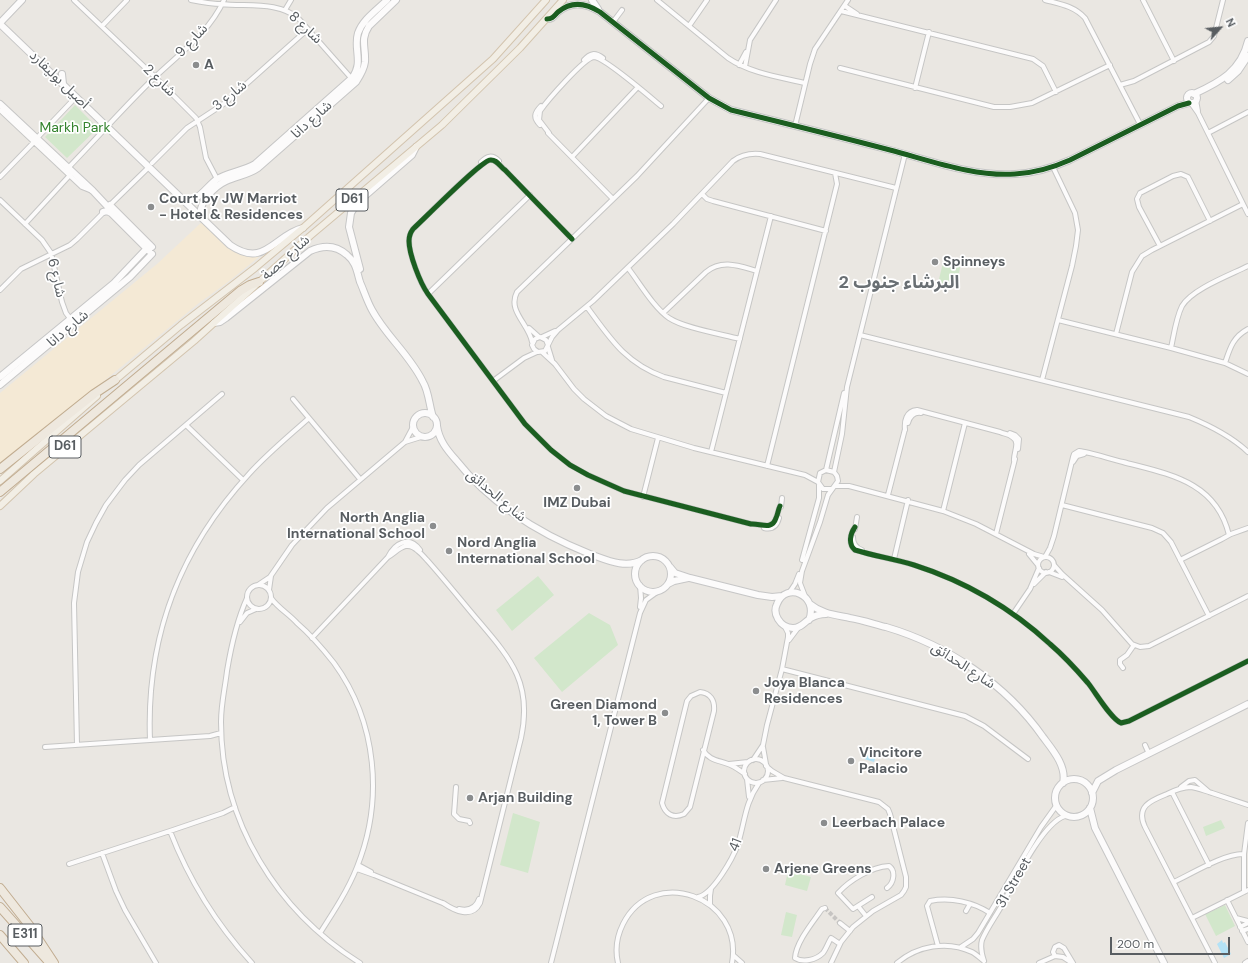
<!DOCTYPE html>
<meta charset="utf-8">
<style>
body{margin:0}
#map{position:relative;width:1248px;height:963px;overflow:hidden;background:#eae7e2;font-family:"DM Sans",sans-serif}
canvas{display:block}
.north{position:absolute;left:1200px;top:8px;width:40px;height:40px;-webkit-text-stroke:3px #fff;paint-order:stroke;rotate:63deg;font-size:11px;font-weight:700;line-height:16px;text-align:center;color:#585d61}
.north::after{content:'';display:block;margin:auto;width:14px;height:18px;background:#585d61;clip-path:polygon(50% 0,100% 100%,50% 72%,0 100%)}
.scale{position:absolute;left:1110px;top:937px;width:120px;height:18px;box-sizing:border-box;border:2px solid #585d61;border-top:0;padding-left:5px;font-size:12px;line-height:14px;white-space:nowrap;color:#585d61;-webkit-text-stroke:3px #fff;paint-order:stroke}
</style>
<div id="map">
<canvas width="1248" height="963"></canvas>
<div class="north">N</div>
<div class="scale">200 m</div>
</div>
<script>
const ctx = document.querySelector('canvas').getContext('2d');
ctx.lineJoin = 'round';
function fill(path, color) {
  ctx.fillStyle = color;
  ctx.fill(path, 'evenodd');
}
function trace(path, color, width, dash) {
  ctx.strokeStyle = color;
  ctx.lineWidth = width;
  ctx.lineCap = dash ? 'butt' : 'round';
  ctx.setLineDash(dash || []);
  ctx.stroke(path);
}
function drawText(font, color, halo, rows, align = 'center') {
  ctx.font = font + ' "DM Sans","Noto Sans Arabic",sans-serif';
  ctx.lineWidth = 3.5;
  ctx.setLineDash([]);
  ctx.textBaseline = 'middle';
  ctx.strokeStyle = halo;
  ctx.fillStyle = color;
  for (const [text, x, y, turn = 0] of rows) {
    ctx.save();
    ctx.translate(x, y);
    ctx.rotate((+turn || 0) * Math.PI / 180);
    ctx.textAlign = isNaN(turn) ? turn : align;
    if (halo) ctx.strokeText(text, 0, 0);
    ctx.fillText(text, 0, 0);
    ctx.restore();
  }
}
fill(new Path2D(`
 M75 105 98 128 67 158 45 137Z
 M944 259 961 263 956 287 938 283Z
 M538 576 554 595 512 631 496 610Z
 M589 613 610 625 618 645 562 692 534 658Z
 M513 813 540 822 528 873 500 865Z
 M1221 820 1225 828 1206 836 1203 827Z
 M788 871 811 877 807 891 785 885Z
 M1225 905 1235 926 1216 936 1205 914Z
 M786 912 797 915 792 937 781 935Z`), '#d2e7cb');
fill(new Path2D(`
 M203 221 227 245 260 256 228 282 199 303 49 426 0 464V393L157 264Z`), '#f4e9d5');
fill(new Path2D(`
 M862 754 874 757 875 759 874 762 861 758Z
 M1222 940 1223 943 1225 942 1231 954 1224 958 1217 944Z`), '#b3e2f6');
trace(new Path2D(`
 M825 908 840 923`), '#c6c4c2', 4, [4, 2]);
const street = new Path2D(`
 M74 0 155 77 196 118 200 127 206 158 217 179
 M191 0C201 2 211 4 221 4 247 7 279 1 299 19L352 79
 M657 0 728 58C750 73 779 77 805 83
 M1045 0C1060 4 1074 6 1085 18L1140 124
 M1143 0 1174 61
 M845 6 857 14
 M285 10 291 0
 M841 11 1033 59 1043 66 1056 92
 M613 22 622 10
 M102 26 127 0
 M689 26 707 0
 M584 60C590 53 595 52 603 58
 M739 65 746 52
 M745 67 750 40 776 0
 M840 68 982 104 994 107H1010L1032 103 1110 65
 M1120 85 1134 81 1209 42 1214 36 1223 0
 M915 88 929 32
 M1196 100 1198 111
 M1191 103 1198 113 1248 214
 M0 110 82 187 92 191
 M540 125C533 118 534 113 541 106
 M795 126 810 64 815 49 848 0
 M548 133 613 199
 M549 133 539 120 540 111C547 101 584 58 594 57 604 57 650 97 661 106
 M1208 133 1248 112
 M37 138 76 97
 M572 157 638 87
 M481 162C487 156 492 154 499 161
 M152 163 187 128 225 103 308 29
 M68 168C97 138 125 106 155 77 180 53 209 33 224 0
 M0 177 34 142
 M702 194 707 199 713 201 826 231
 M0 200 42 240 51 253 62 302 66 313 72 321
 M109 206 149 167
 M25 224 70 175
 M572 239 505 170C500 167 497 159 490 160 481 161 424 219 413 229 410 233 409 236 409 241 409 254 420 283 428 294L525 424 551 450 570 465 588 475 624 491 751 524C760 523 772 531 776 518 778 514 778 510 780 506
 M1160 246 1139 207 1137 199 1140 193 1173 176 1181 174 1188 177 1210 221
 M628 268C639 282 654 308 669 318 684 328 721 334 740 339
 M0 290 21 269 70 245 77 239 105 211
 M428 294 530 195
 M587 307C610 338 625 363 664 377L726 393
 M663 313 706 272C722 259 739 266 757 271
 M1058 320 1171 348 1225 363 1248 374
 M529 328 539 337
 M1116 334 1132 272 1142 256 1152 250 1243 204
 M860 335 1189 417C1211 426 1231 436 1248 452
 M542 337 555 331
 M532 342C529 324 507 311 517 292L637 176 709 98
 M548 345 546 340 540 337 535 339 532 345 534 349 538 352 545 351 552 337 558 330 593 301 673 224 733 161C741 155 749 153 760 154L896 188
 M548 347 552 360
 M1171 348C1174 334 1176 318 1182 306 1192 289 1230 275 1248 266
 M542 352 555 364 574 389 584 399 606 416 631 429 694 448 805 475 818 482
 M1225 363C1230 348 1233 337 1248 329
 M1042 380 1072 266 1076 246 1078 230 1075 213 1053 167
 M493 381 524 358 537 352
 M293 399 360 479
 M908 423C910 416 914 412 921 413
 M186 425 243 480
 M905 430C904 421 906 411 917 410L1000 432C1004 434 1009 434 1012 437 1021 442 1013 453 1014 461
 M1010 433 1015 435 1019 439 1018 449
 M405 442 413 427
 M711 452 771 216
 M1073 462 1077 456 1084 454
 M767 466 837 184 835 173
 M826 470 844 393
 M834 472 842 434 847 387 905 154
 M835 486H849L943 511 976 524 1034 554 1044 557
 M888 495 905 429
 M643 497 658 438
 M1062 505 1152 528 1163 533 1171 542 1209 616
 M781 507 782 498
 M943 511 965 423
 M855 527C850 534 848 544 855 550 874 556 895 559 914 565 964 581 1011 608 1050 644 1064 656 1076 669 1088 683 1096 693 1111 719 1121 723L1129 721 1248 661
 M764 528C773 530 777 526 779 518
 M855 529 857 517
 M996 534 1015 459
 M853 537C853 544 856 548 862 550
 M1029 554 1038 565
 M388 557C398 551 406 539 418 551 422 554 424 557 427 560 444 579 460 599 476 618 510 658 533 682 521 738L480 903C472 919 455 911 443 903
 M1045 557 1050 548 1054 536 1073 457 1074 454 1079 451C1090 452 1110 459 1123 462 1168 474 1216 481 1229 535
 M1038 565a8 8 0 1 1 16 0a8 8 0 1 1-16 0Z
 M894 559 908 500
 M802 560 819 498V485
 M1180 560 1222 539 1231 534 1248 528
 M1054 565 1062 574 1102 610 1132 644 1140 647 1149 646 1248 596
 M1049 572 1062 577
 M1034 584 1046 572
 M258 585 270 577 292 545 327 508 405 442 421 437
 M640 585 641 598 640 607
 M247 597a12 12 0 1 1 24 0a12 12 0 1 1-24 0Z
 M269 590 271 576
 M789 593 795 584 799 574
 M805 596 800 583 802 571 820 522 828 495 838 481 837 476 834 472 826 470 820 473 818 482 823 489H831
 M247 598C237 620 231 647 227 671 225 688 221 704 221 722 221 822 277 911 360 963
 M271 598C278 608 289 614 297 623 311 635 323 649 334 663 377 722 384 800 357 867 348 890 333 913 320 933
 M1013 614 1030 589 1039 568
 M240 622 247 613 256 609
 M312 638 388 557C395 543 409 535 420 550
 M789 640 798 628
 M1123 668 1120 664V660L1127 655 1134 645
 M782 669 965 716 984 726 1028 759
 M700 692C710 693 715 700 714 711L690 807 684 814C673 819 665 814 662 803L687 701 691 696Z
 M150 740C146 637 179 550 249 474 267 454 289 436 309 418
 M77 745 74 603 78 572 87 542 96 523 106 505 125 480 139 465 222 394
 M1145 745 1149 754
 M45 747 210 736 221 733
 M763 747 766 764
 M703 750C709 760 717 760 728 764 734 766 739 770 745 774
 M744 771a12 12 0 1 1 24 0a12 12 0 1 1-24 0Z
 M753 760 763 745 767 725 782 669 788 637V633L784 625
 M729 764 748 762
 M766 766 772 771 784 778 879 802 888 809 890 814 906 877V887L904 891 901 895 873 911 853 927 841 942 831 963
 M747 779 749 797
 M763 780 782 778
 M456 787 454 814 459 819 469 821 470 823
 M1181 787 1189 781 1195 780 1209 792
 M1172 792 1209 865
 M170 831C189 880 216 924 252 963
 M102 853 116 891 125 910 156 963
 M69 864 170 831 223 813 235 807
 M358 865 371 872
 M357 869 374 875 445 904
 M1174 882C1191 874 1225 853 1244 854
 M1244 892V854L1248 823
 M698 897C713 894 733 858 738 844 745 821 745 803 759 783
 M872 897 853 909 838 893C850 880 871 867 889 866 896 871 894 883 887 888
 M1227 900 1248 942
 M710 904V896L711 889
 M858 906 866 916
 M825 908 822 909C813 922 796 942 795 958 803 963 816 960 823 953 826 949 828 943 831 938L840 944
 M459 909C468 911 476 908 479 899
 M966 911 970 904
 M1192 918 1248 890
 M1236 918 1248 921
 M840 923 850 931
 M1240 927 1248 923
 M1242 931 1248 929
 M938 946 927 906 930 901C951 897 973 902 990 913
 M961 947 973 939 978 933 1041 827 1056 806
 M733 955 742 963
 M984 961C982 955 980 947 982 940 987 928 996 916 1002 905 1014 883 1042 823 1065 816
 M551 963 640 613 646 600 657 592
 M618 963C615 950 617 936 623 924 653 864 744 897 732 963
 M897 963C917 946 947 940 972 952 976 954 980 958 984 961
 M1039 963 1055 956
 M1072 963 1063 957 1055 956 1053 952 1055 947 1059 945 1064 948 1073 963
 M1215 963 1145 827C1135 806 1152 800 1167 794 1175 790 1182 787 1191 787 1198 788 1205 791 1212 793 1224 797 1236 801 1248 805
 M1245 963 1248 961`);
const secondary = new Path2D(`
 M592 0 598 9
 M547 19C553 19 554 16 558 12 571 1 586 3 600 12L709 98 731 110C784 123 837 136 890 150 929 160 974 177 1015 174 1034 173 1052 168 1070 160L1178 106 1189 103
 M0 23 22 0
 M0 24 230 245C265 269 274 235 303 228
 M62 74 63 84
 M1228 80 1238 71 1248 56
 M1187 98a5 5 0 1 1 10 0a5 5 0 1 1-10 0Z
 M1194 94C1220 82 1241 71 1248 41
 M0 104 93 191 108 207
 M185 201C198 202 207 186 217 179 229 172 243 171 255 164L352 78C364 62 353 49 358 33 363 19 377 10 387 0
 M110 205 152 247
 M103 212 107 211 111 213 149 251
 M202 217C196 204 215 186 226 181 237 176 248 175 258 168L356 82C360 76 364 70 365 62 366 47 360 40 369 26L396 0
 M360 269 349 227 351 213 358 202 412 155 416 147
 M214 323 220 322 226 318 310 251C323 245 336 245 347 255 356 262 357 272 360 282 364 291 367 301 372 310 386 336 410 355 423 382 429 392 429 405 433 417
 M0 377 114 283 150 245
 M0 385 130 277 152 254
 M413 425a12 12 0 1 1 24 0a12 12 0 1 1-24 0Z
 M437 426C439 440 447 450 456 460 490 503 540 534 590 554 607 560 625 569 642 560
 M635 574a18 18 0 1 1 36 0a18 18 0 1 1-36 0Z
 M670 567 675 573 690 578 758 595 772 597 782 596
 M668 584 674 581 688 578
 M810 604C822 614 836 615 850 618 862 620 874 624 886 627 947 645 1006 684 1043 737 1052 749 1067 766 1063 783
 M809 620C819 595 786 581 777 604 775 608 775 614 778 619 781 624 786 628 793 628 802 628 804 622 811 618 816 615 821 614 826 614
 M1055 798a19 19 0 1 1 38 0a19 19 0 1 1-38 0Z
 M1092 793 1098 781 1116 770 1248 704
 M1090 808 1095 828 1164 963`);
const primary = new Path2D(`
 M113 382 181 325 255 268 304 227 493 59 546 0
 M0 481 97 396
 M0 506 34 474 194 341 310 236 442 125 520 48 563 0`);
const highway = new Path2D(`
 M0 469 94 394 115 380
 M0 492 240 291 250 285 259 282
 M0 888 29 925 54 963
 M0 907 48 961
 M0 935 24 963`);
trace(street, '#c6c6c5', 6);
trace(secondary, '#c6c6c6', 8);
trace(primary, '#d3c4ae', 8);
trace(highway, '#c1ac90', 10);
trace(street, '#fcfbfb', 4);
trace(secondary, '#fcfbfb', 6);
trace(primary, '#f2eee5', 6);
trace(highway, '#eee8de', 8);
trace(new Path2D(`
 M547 19C553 19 554 16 558 12 571 1 586 3 600 12L709 98 731 110C784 123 837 136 890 150 929 160 974 177 1015 174 1034 173 1052 168 1070 160L1178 106 1189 103
 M572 239 505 170C500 167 497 159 490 160 481 161 424 219 413 229 410 233 409 236 409 241 409 254 420 283 428 294L525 424 551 450 570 465 588 475 624 491 751 524C760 523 772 531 776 518 778 514 778 510 780 506
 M855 527C850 534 848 544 855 550 874 556 895 559 914 565 964 581 1011 608 1050 644 1064 656 1076 669 1088 683 1096 693 1111 719 1121 723L1129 721 1248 661`), '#1b5e20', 5);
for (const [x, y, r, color] of [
 [196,65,4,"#8b8d8e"],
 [151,207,4,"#8b8d8e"],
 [935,262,4,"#8b8d8e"],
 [577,488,4,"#8b8d8e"],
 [433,526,4,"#8b8d8e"],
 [449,551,4,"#8b8d8e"],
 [756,691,4,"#8b8d8e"],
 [665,713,4,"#8b8d8e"],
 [851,761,4,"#8b8d8e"],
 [470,798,4,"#8b8d8e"],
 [824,823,4,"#8b8d8e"],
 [766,869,4,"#8b8d8e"]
]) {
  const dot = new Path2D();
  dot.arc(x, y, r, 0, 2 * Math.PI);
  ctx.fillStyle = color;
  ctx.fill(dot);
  trace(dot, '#fff', 1.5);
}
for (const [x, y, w] of [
 [352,200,32],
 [65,447,32],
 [25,935,34]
]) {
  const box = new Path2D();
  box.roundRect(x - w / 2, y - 11, w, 22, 3);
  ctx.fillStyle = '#fff';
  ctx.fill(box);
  trace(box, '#585d61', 1);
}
drawText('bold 13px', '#585d61', null, [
 ["D61",352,200],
 ["D61",65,447],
 ["E311",25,935]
]);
drawText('14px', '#585d61', '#fff', [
 ["شارع 8",305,28,43],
 ["شارع 9",192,41,-47],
 ["أصيل بوليفارد",59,80,44],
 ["شارع 2",159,81,44],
 ["شارع 3",230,96,-39],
 ["شارع دانا",312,120,-42],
 ["شارع حصة",286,258,-42],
 ["شارع 6",56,278,77],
 ["شارع دانا",68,329,-40],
 ["شارع الحدائق",496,496,40],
 ["شارع الحدائق",963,666,33],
 ["41",736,845,-69],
 ["31 Street",1014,883,-60]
]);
drawText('bold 14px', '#585d61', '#fff', [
 ["A",204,65],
 ["Court by JW Marriot",159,199],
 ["- Hotel & Residences",159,215],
 ["Spinneys",943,262],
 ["IMZ Dubai",577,503,"center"],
 ["North Anglia",425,518,"right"],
 ["International School",425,534,"right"],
 ["Nord Anglia",457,543],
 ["International School",457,559],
 ["Joya Blanca",764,683],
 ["Residences",764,699],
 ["Green Diamond",657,705,"right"],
 ["1, Tower B",657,721,"right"],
 ["Vincitore",859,753],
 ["Palacio",859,769],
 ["Arjan Building",478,798],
 ["Leerbach Palace",832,823],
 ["Arjene Greens",774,869]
], 'left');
drawText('14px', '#34832e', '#fff', [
 ["Markh Park",75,128]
]);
drawText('bold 18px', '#696f73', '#fff', [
 ["البرشاء جنوب 2",899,283]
]);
</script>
